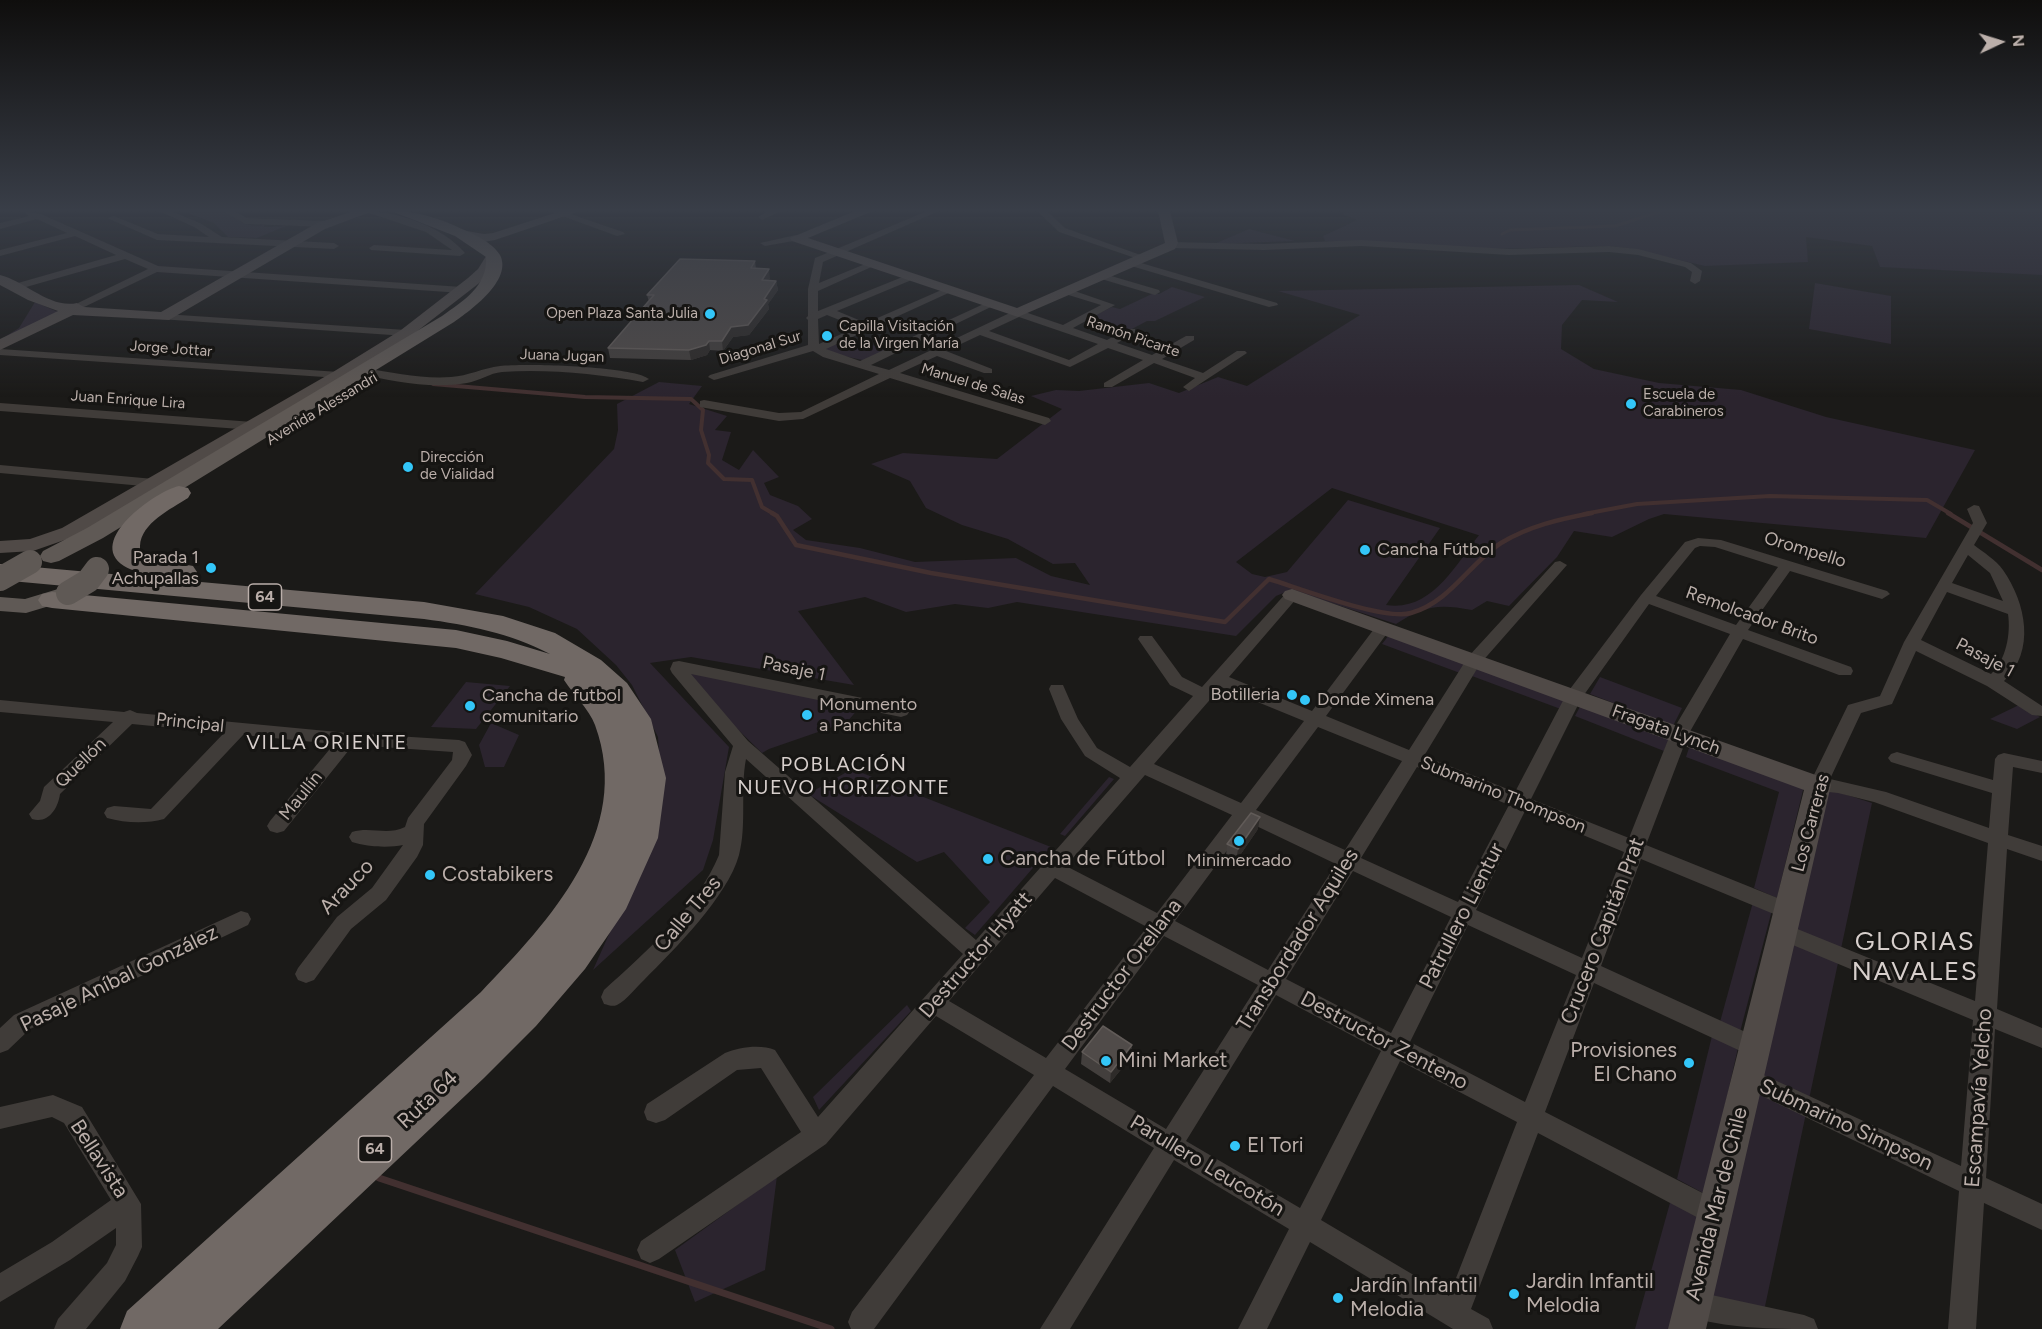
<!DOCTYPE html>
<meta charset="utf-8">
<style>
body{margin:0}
#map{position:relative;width:2042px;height:1329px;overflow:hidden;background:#1b1a18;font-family:Figtree,sans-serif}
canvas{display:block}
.north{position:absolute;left:1970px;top:12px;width:60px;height:60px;-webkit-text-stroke:4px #161513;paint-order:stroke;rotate:86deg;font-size:16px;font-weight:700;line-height:24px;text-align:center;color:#bbafaa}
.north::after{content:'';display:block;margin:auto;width:21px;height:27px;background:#bbafaa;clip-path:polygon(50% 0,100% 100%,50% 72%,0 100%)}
</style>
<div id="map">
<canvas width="2042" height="1329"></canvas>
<div class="north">N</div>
</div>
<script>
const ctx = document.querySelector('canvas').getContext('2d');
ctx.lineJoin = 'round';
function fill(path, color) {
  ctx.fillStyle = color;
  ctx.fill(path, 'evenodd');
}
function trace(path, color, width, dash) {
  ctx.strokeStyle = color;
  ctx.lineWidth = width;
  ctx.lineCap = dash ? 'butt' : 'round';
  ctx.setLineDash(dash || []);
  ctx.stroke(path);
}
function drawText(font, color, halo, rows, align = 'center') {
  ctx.font = font + ' Figtree,sans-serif';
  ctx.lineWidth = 6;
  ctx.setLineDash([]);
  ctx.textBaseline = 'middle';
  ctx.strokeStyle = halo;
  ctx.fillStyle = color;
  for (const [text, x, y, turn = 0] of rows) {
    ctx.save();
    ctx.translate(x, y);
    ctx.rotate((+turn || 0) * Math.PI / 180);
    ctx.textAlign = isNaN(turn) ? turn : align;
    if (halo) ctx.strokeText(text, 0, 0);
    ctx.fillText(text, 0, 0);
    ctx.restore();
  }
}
fill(new Path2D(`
 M182 211C194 211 209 209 221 211 242 215 234 228 265 225L264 227 286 226 257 238 228 237 214 223Z
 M1347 211H2042V275L1880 267 1872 246 1806 237 1808 262 1705 266 1628 248 1608 246 1492 249 1325 241 1323 236 1357 220 1342 214Z
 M1249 229 1295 241 1214 244Z
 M1815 283 1891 296V344L1809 329Z
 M1579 285 1618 302 1582 300 1562 325 1561 349 1594 369 1659 383 1741 390 1826 417 1975 450 1926 538 1664 514 1649 519 1612 537 1574 531 1557 557 1509 606 1487 601 1472 610C1439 604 1425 605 1396 624L1291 590 1276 596 1236 636 1017 602 988 608 955 604 906 612 865 597 798 611 854 685 691 657 650 663 729 747 713 840 703 870 593 970 643 858 661 785 658 737 632 685 616 665 577 629 529 607 475 594 614 449 618 430 617 404 659 382 702 386 689 404 727 416 715 430 731 432 722 460 739 470 753 450 779 477 764 483 770 495 798 506 812 519 793 530 806 540 860 548 915 562 1016 558 1051 576 1090 585 1075 563 1053 564 1008 539 962 525 926 508 910 481 871 464 903 453 997 459 1062 409 1031 396 1056 390 1079 391 1149 383 1179 393 1218 377 1247 386 1360 315 1278 291ZM1332 488 1478 535H1479C1455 566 1431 612 1386 605L1440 528 1348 500 1287 572 1265 577 1252 574 1236 562Z
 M1172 287 1205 297 1155 321H1147L1130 330 1090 318 1112 307 1120 309 1154 293 1159 294Z
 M35 302 58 312 0 340 19 328Z
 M859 340 889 351 867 361 839 355 822 348C837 342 845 346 859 340Z
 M1389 635 1466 663 1460 673 1382 644Z
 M1479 665 1573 698 1566 711 1472 676Z
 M681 668 859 708 847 722 769 749 762 753 718 710Z
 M1600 677 1682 708 1673 726 1590 694Z
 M466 682 510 686 476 729 431 727Z
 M1583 701 1671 735 1664 751 1575 716Z
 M2019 705 2040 717 2017 729 1990 719Z
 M491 723 519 735 504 767H485L479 745Z
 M1690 745 1804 786 1777 898 1754 888 1779 792 1686 757Z
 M852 769 1051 847 975 935 965 928 990 902 944 852 917 862 808 794Z
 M1109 777 1114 779 1065 836 1060 834Z
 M1829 789 1872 803 1764 1311 1707 1298Z
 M1753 902 1772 910 1740 1032 1720 1022Z
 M907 1005 911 1011 819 1110 813 1097Z
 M1712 1036 1738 1048 1705 1194 1677 1179Z
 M777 1176 765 1270 695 1302 675 1250Z
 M1673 1192 1705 1209 1674 1329H1635Z`), '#2b242e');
trace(new Path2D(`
 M1502 234 1510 230 1615 226 1662 211`), '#423030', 3);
trace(new Path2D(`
 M433 384 585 397 691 399 703 410 701 430 709 455 708 463 724 479 752 480 762 507 774 514
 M1584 514 1637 504 1770 496 1927 500 1951 514`), '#423030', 4);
trace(new Path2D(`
 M772 513 777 516 796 545 931 573 1225 622 1269 579C1299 588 1385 621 1411 613 1450 602 1469 564 1501 543 1529 526 1560 519 1592 513
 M1948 513 2042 570`), '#423030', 4.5);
trace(new Path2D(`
 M379 1178 831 1329`), '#423030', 7);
fill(new Path2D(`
 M22 211 41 214 158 266 462 287 467 290 462 293 157 272 82 308 77 305 78 303 148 269 125 259 19 289H11V285L116 255 75 236 0 256V250L67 233 37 219 0 229V223L29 216Z
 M159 211H171L200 223 222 237 334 243 339 246 334 249 157 240 107 218 114 216 158 234 209 237 194 227Z
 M223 211H234L247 218 326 221 331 224 326 227 245 224Z
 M363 211C397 211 442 226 465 253L460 256 371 250 369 248 374 245 452 250 426 232Z
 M562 211 623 232 625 234 617 236 551 212Z
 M768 211H781L762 220 758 217Z
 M927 211H939L823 262 819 283 870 262 878 264 818 291V311L910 274 914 275V279L837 311 866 323 946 288 955 290 826 349 860 361 988 302 997 304 871 365 889 370 1014 311H1022L1063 325 1101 305 1062 293V289L1066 288 1115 305 1073 328 1107 340 1127 329H1135V333L1117 343 1152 355 1186 336H1194V340L1162 359 1203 373 1237 351H1245L1247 353 1189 391 1183 387 1195 378 1154 363 1112 387H1104V383L1143 360 1108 348 1070 367 980 335 946 351 992 369V373H984L937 356 900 373 1049 418 1051 421 1045 425 890 378 803 419 779 421 700 407V401L704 400 779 413 801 412 879 374 823 357 813 351 718 379 714 380 708 377 710 375 808 345V320L806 318 808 316V289L815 258ZM827 315 857 327 819 344 818 319ZM1019 317 1098 344 1069 360 989 331Z
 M1037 211H1047L1065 228 1149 258 1141 260 1059 232Z
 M796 235 801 238 799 240 765 246 760 243Z
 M1361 240 1509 249 1609 246 1638 249 1691 263 1702 271 1700 281 1695 284 1690 281 1692 272 1685 267 1638 255 1609 252 1509 255 1361 246 1264 250 1171 248 1166 245 1171 242 1264 244Z
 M1131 260 1277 303 1278 305 1269 307 1128 265 1126 263Z
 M1101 273 1159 290 1160 292 1155 295 1098 278V274Z
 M164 314 406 330 411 333 406 336 160 319V315Z
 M0 349 339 372 345 375 339 378 0 355Z
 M358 361 362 362 365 368C393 373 422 379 451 377 468 376 483 368 500 366 524 363 634 366 649 379L643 382C597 374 549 369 502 372 490 373 479 381 467 383 432 389 392 382 358 373L351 369 354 362Z
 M0 403 253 422 259 426 253 430 0 411Z
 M0 465 154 479 161 483 154 487 0 473Z
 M1974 505 1979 506 1987 523 1974 545C1983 552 1996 560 2003 570 2026 603 2036 651 2004 681L2042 706V716L2032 715 1987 686 1916 651 1892 704 1861 713 1830 779 1886 792 1989 828 1992 793 1891 762 1888 758 1891 754 1897 752 1993 780 1995 759 1998 755 2004 753 2042 761V773L2013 767 2008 835 2042 846V861L2007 849 1997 1009 2042 1028V1048L1995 1029 1986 1178 2042 1204V1230L1984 1203 1976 1329H1948L1959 1191 1739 1085 1735 1078 1739 1071 1747 1067 1755 1071 1961 1166 1973 1020 1776 938 1772 932 1776 926 1783 924 1790 926 1975 1001 1988 843 1874 802 1838 793 1811 790 1809 785 1848 705 1880 696 1904 642 1973 523 1967 509ZM1968 555 1990 573 2003 601 1952 583ZM1947 592 2008 614C2011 634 2006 660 1991 674L1921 640Z
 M1698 538 1721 540 1887 591 1890 594 1882 599 1790 571 1748 630 1851 667 1853 671 1851 675H1839L1743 639 1688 735 1646 845 1795 905 1798 911 1795 917 1788 919 1781 917 1641 859 1601 966 1763 1040 1767 1047 1763 1054 1755 1057 1747 1054 1594 983 1545 1112 1724 1204 1728 1213 1724 1222 1715 1226 1706 1222 1538 1133 1471 1309 1489 1319 1493 1329H1453L1310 1242 1267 1329H1238L1289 1229 1174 1160 1070 1329H1040L1154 1148 1053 1086 874 1329H851L848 1322 852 1312 1034 1075 936 1016 826 1144 659 1259 650 1263 641 1259 637 1250 641 1241 801 1132 761 1068 737 1070 665 1120 656 1123 647 1120 644 1112 647 1104 725 1053C739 1047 761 1044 775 1050L818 1117 963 954 746 759C740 790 747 825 739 855 728 896 674 950 644 980 636 987 627 1000 617 1005 612 1007 609 1005 604 1004L601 997 604 990C644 954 699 905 719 855L725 772 733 746 672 673 670 669 673 662 679 661 907 707 910 711 907 715 901 717 691 674 748 741 976 940 1120 778 1085 756 1061 719 1049 689 1051 685H1063L1078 719 1097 748 1130 767 1193 696 1170 685 1138 639 1140 636H1152L1182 677 1202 687 1287 592 1292 590 1300 595 1297 598 1229 677 1312 711 1377 625H1389L1391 628 1326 716 1409 750 1468 657 1555 562 1560 561 1567 565 1480 664 1424 756 1515 792 1567 693 1641 595 1685 542ZM1700 546 1715 547 1778 567 1736 625 1656 596 1695 548ZM1649 604 1730 634 1670 735 1629 838 1531 799 1581 699ZM1221 687 1304 721 1241 803 1154 764ZM1318 727 1402 761 1345 850 1256 810ZM1417 767 1509 805 1458 902 1361 858ZM1145 775 1232 815 1157 913 1066 866ZM1525 811 1624 852 1582 958 1476 910ZM1248 822 1336 864 1268 970 1175 921ZM1353 871 1451 917 1391 1033 1286 979ZM1055 878 1147 927 1046 1058 949 1001ZM1468 925 1576 975 1525 1102 1410 1042ZM1164 936 1258 985 1166 1129 1065 1069ZM1276 995 1381 1051 1300 1208 1186 1141ZM1400 1061 1517 1122 1449 1296 1321 1220Z
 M0 700 124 712 130 710 137 713 348 733 459 740 465 742 472 755 466 766 424 824 423 845 417 857 386 900 351 929 314 980 306 983 298 980 295 974 298 968 337 917 372 888 403 845C389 848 367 847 352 842L349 837 352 832C371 826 386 836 405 827L408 818 452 760 453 752 353 745 284 831 277 833 270 831 267 826 270 821 334 744 243 735 164 819C146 824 125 823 107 818L104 813 107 808 114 806 151 809 224 733 132 724 60 794C58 809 48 824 32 819L29 814 40 801 44 787 113 722 0 712Z
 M241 911 248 913 251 919 248 925 30 1029 8 1050 0 1053V1028L14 1015Z
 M53 1095 82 1107 141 1204 142 1247 138 1256 125 1281 86 1329H54L58 1319 107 1263 116 1245V1228L70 1260 0 1302V1273L52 1242 111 1200 64 1123 52 1117 0 1129V1107Z
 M1693 1291 1804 1315 1814 1319 1818 1329C1773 1329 1726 1329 1683 1315L1679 1305 1683 1295Z`), '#403c39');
fill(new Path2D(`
 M354 211H373L325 229 169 320 73 315 0 350V339L58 311 28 300 0 285V275C25 281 50 309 77 303L84 307 161 312 317 223Z
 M561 211H580L495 240 484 242 463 238 461 235 467 231 484 234 493 233Z
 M855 211H873L808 238 1017 308 1165 243 1158 211H1170L1178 243 1175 249 1018 317 792 241 790 238Z
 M493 252 500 256 488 275 478 284 411 336 345 378 76 536 33 551 0 553V541L30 539 62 528 333 372 401 330 468 278 478 269 488 253Z
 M1292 589 1827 779 1831 785 1706 1329H1668L1804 790 1285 599 1282 595 1285 591Z`), '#504a47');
fill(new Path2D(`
 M391 211C417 211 439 218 462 229 474 234 493 243 500 255 513 280 470 311 454 322L103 538 59 561 51 563 43 561 40 556 43 551 87 528 442 316C463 301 488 286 486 257L455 236Z
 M68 586 76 588 80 593 76 598 26 613 0 611V597L25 599Z`), '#5f5955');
fill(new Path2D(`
 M179 486 188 488 191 493 188 498C171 509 141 523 140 546 140 550 140 552 143 554 151 562 181 563 193 566L197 572 193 578C179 581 165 578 151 575 143 573 132 571 124 566 85 541 156 491 179 486Z
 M0 564 424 602 503 616 555 633 601 660 627 683 651 719 666 778 658 838 626 909 585 969 536 1026 484 1078 218 1329H120L127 1311 481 992C549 921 634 832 595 725 589 709 573 694 564 680L565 677 501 658 456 648 52 608 42 606 38 600 42 594 52 592 456 630 507 641 550 654C510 633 468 625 424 619L0 580Z`), '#716965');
trace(new Path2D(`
 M0 579 30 562
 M68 593 88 581 97 569`), '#5f5955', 24);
fill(new Path2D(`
 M755 261 756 269 770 278 769 280 776 281 778 290 768 304 769 309 749 335 733 337 723 351 710 350 707 355 691 360 610 358 608 348 649 302 647 295Z
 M1258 829 1236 861 1226 856 1227 844Z
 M1132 1045 1131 1057 1110 1083 1081 1064 1082 1052Z`), '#433f3d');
fill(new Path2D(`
 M769 269 770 278 763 289 762 280Z
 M776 281 778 290 768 304 769 309 749 335 733 337 723 351 722 341 731 327 764 299Z
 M709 341 710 350 707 355 691 360 689 350Z
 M1260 817 1258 829 1236 861 1238 849Z
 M1132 1045 1131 1057 1110 1083 1111 1072Z`), '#2e2b29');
const building = new Path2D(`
 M680 259 755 261 751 268 769 269 762 280 776 281 764 299 767 300 748 325 731 327 722 341H709L706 345 689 350 608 348 654 295H647Z
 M1251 813 1260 817 1238 849 1227 844Z
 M1103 1026 1132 1045 1111 1072 1082 1052Z`);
fill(building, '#504b49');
trace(building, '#615b58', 1.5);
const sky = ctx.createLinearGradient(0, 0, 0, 397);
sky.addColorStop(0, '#0f0e0d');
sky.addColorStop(0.53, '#393e48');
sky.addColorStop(1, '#393e4800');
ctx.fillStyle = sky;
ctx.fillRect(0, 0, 2042, 397);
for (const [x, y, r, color] of [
 [710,314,6,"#33c6f8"],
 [827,336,6,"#33c6f8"],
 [1631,404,6,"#33c6f8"],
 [408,467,6,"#33c6f8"],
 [1365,550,6,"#33c6f8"],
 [211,568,6,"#33c6f8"],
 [1292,695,6,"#33c6f8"],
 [1305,700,6,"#33c6f8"],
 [470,706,6,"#33c6f8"],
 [807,715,6,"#33c6f8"],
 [1239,841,6,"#33c6f8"],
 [988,859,6,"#33c6f8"],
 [430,875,6,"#33c6f8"],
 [1106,1061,6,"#33c6f8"],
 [1689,1063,6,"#33c6f8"],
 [1235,1146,6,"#33c6f8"],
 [1514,1294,6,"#33c6f8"],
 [1338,1298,6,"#33c6f8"]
]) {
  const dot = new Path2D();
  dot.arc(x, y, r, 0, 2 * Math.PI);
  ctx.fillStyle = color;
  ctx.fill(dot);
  trace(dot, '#161513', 2);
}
drawText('15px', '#bbafaa', '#161513', [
 ["Open Plaza Santa Julia",698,314,"right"],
 ["Capilla Visitación",839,327],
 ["de la Virgen María",839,344],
 ["Escuela de",1643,395],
 ["Carabineros",1643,412],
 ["Dirección",420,458],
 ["de Vialidad",420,475]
], 'left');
drawText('15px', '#bbafaa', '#161513', [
 ["Ramón Picarte",1133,337,19],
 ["Diagonal Sur",760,348,-17],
 ["Jorge Jottar",171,349,4],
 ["Juana Jugan",562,356,2],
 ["Manuel de Salas",973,384,17],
 ["Juan Enrique Lira",128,400,4],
 ["Avenida Alessandri",322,409,-31]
]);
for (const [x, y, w] of [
 [265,597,33],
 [375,1149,33]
]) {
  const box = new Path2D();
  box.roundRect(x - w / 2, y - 13, w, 26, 4.5);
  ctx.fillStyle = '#161513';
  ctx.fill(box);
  trace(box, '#bbafaa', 1.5);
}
drawText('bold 16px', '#bbafaa', null, [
 ["64",265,597],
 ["64",375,1149]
]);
drawText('18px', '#bbafaa', '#161513', [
 ["Cancha Fútbol",1377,550],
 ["Parada 1",199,558,"right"],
 ["Achupallas",199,579,"right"],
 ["Botilleria",1280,695,"right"],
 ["Cancha de futbol",482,696],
 ["comunitario",482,717],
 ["Donde Ximena",1317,700],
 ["Monumento",819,705],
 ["a Panchita",819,726],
 ["Minimercado",1239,861,"center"]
], 'left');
drawText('18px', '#bbafaa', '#161513', [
 ["Orompello",1805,550,17],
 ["Remolcador Brito",1752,616,20],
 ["Pasaje 1",1985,658,28],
 ["Pasaje 1",794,669,12],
 ["Principal",190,723,6],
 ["Fragata Lynch",1666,730,20],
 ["Quellón",81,763,-44],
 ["Submarino Thompson",1503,795,22],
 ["Maullín",301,796,-51],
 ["Los Carreras",1811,823,-75]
]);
ctx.letterSpacing = '1.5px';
drawText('20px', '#d7cfcc', '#161513', [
 ["VILLA ORIENTE",327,743],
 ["POBLACIÓN",844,765],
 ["NUEVO HORIZONTE",844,788]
]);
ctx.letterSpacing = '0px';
drawText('21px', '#bbafaa', '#161513', [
 ["Cancha de Fútbol",1000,859],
 ["Costabikers",442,875],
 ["Provisiones",1677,1051,"right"],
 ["El Chano",1677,1075,"right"],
 ["Mini Market",1118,1061],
 ["El Tori",1247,1146],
 ["Jardin Infantil",1526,1282],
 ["Melodia",1526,1306],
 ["Jardín Infantil",1350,1286],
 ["Melodia",1350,1310]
], 'left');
drawText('21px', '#bbafaa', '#161513', [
 ["Arauco",347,887,-46],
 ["Calle Tres",688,914,-50],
 ["Patrullero Lientur",1462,916,-63],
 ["Crucero Capitán Prat",1603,931,-69],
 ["Transbordador Aquiles",1298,940,-58],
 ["Destructor Hyatt",976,955,-49],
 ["Destructor Orellana",1122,975,-53],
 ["Pasaje Aníbal González",119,979,-26],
 ["Destructor Zenteno",1384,1041,28],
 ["Escampavía Yelcho",1979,1098,-86],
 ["Ruta 64",428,1100,-43],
 ["Submarino Simpson",1846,1125,25],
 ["Bellavista",99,1159,57],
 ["Parullero Leucotón",1207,1166,31],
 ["Avenida Mar de Chile",1717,1204,-76]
]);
ctx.letterSpacing = '1.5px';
drawText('26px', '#d7cfcc', '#161513', [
 ["GLORIAS",1915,942],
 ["NAVALES",1915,972]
]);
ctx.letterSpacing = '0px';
</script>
